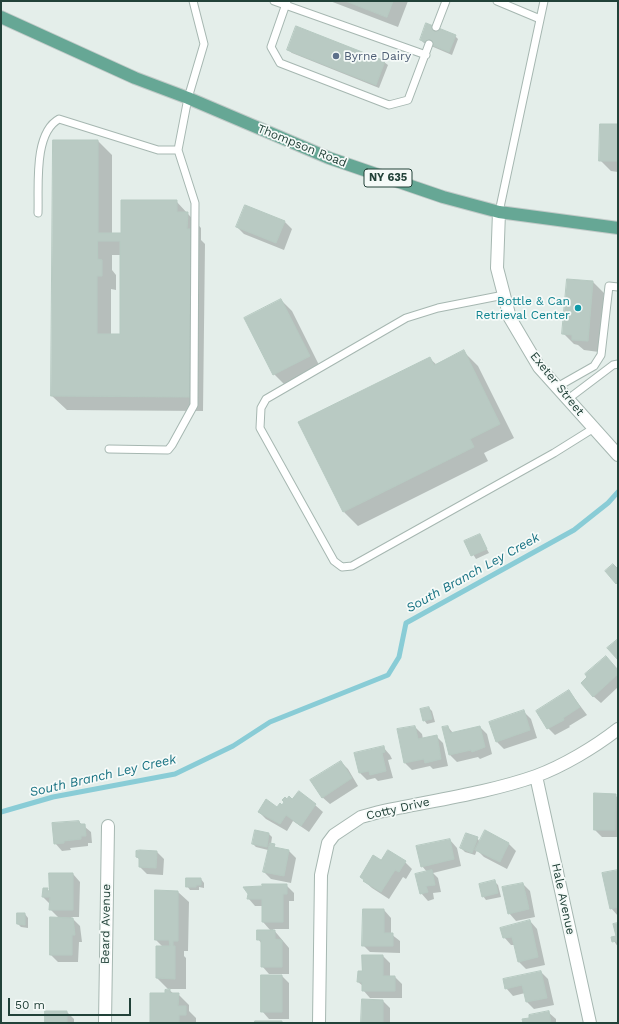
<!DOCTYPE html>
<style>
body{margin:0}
#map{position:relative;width:619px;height:1024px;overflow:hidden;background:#e4eeea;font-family:"Work Sans",sans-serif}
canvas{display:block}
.frame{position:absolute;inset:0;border:2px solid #224239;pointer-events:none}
.scale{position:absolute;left:8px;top:998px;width:123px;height:18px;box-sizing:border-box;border:2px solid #224239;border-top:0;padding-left:5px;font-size:12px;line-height:14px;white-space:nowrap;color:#224239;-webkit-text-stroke:3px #f5faf8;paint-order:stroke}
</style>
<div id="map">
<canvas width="619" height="1024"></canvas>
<div class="frame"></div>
<div class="scale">50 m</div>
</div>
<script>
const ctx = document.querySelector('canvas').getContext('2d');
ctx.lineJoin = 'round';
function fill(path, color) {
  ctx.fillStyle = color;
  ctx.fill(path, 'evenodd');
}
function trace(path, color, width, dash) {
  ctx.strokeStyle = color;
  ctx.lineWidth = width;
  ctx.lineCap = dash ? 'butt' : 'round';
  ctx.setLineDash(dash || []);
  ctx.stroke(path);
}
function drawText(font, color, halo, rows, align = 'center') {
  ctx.font = font + ' "Work Sans",sans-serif';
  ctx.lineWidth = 3.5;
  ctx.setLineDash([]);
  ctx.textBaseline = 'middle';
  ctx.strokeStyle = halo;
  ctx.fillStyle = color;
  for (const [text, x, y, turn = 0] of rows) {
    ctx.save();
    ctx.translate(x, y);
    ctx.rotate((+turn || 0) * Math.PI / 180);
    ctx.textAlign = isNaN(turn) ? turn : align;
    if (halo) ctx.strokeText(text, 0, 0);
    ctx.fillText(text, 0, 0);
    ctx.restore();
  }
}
fill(new Path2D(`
 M330 1H408L398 27Z
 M455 36 458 39 452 55 424 43 421 40Z
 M288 50 384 62 388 65 379 88 292 53Z
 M618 125V172L611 171 600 160Z
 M54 141H98L112 155V234H122L176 201 201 228V240L205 244 203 411 67 410 52 396ZM112 255H121V335H111V289L116 290V275L112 270Z
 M245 206 285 222 292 229 284 250 244 234 237 227Z
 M593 282 604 293 599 352 584 350 578 345 574 344 563 333Z
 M281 300 292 311 320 367 285 385 274 374Z
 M464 352 478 366 514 438 484 453 488 461 358 526 344 512 429 358 437 365Z
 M479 535 489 553 476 559 465 541Z
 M618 670V687L601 703 593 696Z
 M569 691 587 715 569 726 570 727 555 735 548 728Z
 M429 708 432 711 435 722 427 724 424 720Z
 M523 711 531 719 537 738 504 749 497 742Z
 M415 727 422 734 423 739 436 736 443 743 448 766 433 769 430 766 412 770 405 763Z
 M448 727 453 733 480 727 487 734 492 754 480 759 478 757 457 762 450 755Z
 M383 747 390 755 392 759 388 760 393 778 378 781 375 778 367 780 360 773 355 754Z
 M341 762 348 769 358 786 330 804 322 797Z
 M615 795 618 798V837H602L595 830Z
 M287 800 315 805 323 812 309 832 293 821 287 831 266 819 259 812 277 808 283 806Z
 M79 822 91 832 92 843H88V846L70 848 71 850 62 851 55 843Z
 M255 831 269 834 272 837 271 844 278 849 289 851 296 858 291 883 271 879 264 872 268 850 256 847 253 844Z
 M486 832 509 844 516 851 507 869 484 857 477 850 475 855 465 852 461 848 477 838 480 842Z
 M450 840 457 848 461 866 433 873 438 878 441 892 433 893 434 899 428 901 421 893 427 872 422 866Z
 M157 852 164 859 163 875 147 874 140 867V860L137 857Z
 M382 862H405L412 869 406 879 403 877 389 899 372 888 364 881Z
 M618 871V916L611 908Z
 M73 874 80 882 79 917H71L80 926 82 942H79L78 962H58L51 955 59 918 50 909V904L43 897 47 889 50 892Z
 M201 879 204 883V888L199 887V890H190L187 886Z
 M495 882 498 885 501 897 486 900 483 896Z
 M523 884 530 891 535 917 516 921 509 913Z
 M286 885 294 893V901H289V929H273L289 948V974H269L262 966V944L258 939 271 931 263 922V906H255L248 898Z
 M178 892 189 902 188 951H184V956L186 958V989H168L174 994H178L189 1005V1011L196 1018V1023H151L169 990 157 978 163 947 156 940Z
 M384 910 391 918V934L400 941V953L370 952 363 945Z
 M25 914 28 918V928L21 927 18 924Z
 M530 921 537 929 545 965 526 969 518 961 515 945H511L504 937Z
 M618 924V947L612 938 617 937Z
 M363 956H383L390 963V977H395L402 984V998H370L363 990V986L358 982 363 972Z
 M541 972 548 979 554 1005 534 1009 527 1002 525 993 513 996 506 988Z
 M282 976 289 983V1019H269L262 1011Z
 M383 1001 390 1008V1023H362Z
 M67 1012 74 1019V1023H46Z
 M548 1012 556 1019V1023H524Z`), '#0003');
trace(new Path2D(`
 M1 812 53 797 175 774 233 746 270 722 388 675 399 657 406 623 574 530 608 503 618 492`), '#89ccd6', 5);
const building = new Path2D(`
 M346 1H393L387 17Z
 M426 23 456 35 449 52 420 40Z
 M296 26 385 61 376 85 287 50Z
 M600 124H618V161H599Z
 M53 140H98V233H121V200H177V212H188L187 229H191L190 397 51 396ZM98 241H120V334H97V276H102V260L98 259Z
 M245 205 285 221 276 243 236 227Z
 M567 279 593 281 588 341 572 340V335L562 334Z
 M281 299 310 356 273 375 244 318Z
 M464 350 500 424 470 439 474 447 343 512 298 422 430 357 434 365Z
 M480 534 487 549 471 556 464 541Z
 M613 564 618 569V582L616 584 605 571Z
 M618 639V660L607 648Z
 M606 656 618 670V674L593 697 581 683 587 677 585 674Z
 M569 690 580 707 563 718 564 720 547 729 536 711Z
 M429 707 432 719 423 721 420 709Z
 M524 710 530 730 496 742 489 722Z
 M415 726 418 739 437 735 441 759 425 763 424 759 404 763 397 729Z
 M448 726 450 733 480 726 485 747 472 752 471 750 449 755 442 727Z
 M384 746 385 752 382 753 386 771 370 775 369 771 359 773 354 753Z
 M341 761 352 778 322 798 310 780Z
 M299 791 316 804 301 826 286 815 280 824 258 812 266 799 277 807 280 803 282 805 284 802 282 800 285 797 287 799 289 796 292 799Z
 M594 793 616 794 615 830H594Z
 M79 821 80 824H85L86 836H81V839L64 841V843L54 844 52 823Z
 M255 830 269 833 267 847 252 844Z
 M485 830 509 843 500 862 475 850Z
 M466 833 478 837 472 853 460 848Z
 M450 839 454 859 421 867 416 846Z
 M270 843 275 844 274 847 289 850 284 876 263 872Z
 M140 850 157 851 156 868 139 867V858L136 857V851Z
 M388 850 406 861 399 872 395 870 381 892 363 881 364 880 360 877 373 855 381 860Z
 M432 870 435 885 426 886 428 892 420 894 415 874Z
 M618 870V907L610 909 602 873Z
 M49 873H73V910H49L50 897H42L43 888H48L47 891H49Z
 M186 878H201V885H196V887H186Z
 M495 880 498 893 482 897 479 884Z
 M523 883 529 909 508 914 502 887Z
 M262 884H287V894H283V922H262V899H247L248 894 243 887 262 886Z
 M155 890 178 891V941H173V946H175V979L156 978V946H170L169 940H155Z
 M363 909H384V933H393V946H362Z
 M17 913H25V925L17 924Z
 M50 917 73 918 75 935H72V955H50Z
 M530 920 538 957 518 962 512 937 503 938 500 928Z
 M618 923V947L617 941 612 942 611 937 616 936 613 924Z
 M257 930H275V939L282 940V967H261V940H257Z
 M362 955H383V976H395V991H362V982H357L358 971H362Z
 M541 971 547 998 526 1002 522 985 505 989 503 979Z
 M261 975H282V1012H261Z
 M170 989V993H179L178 1006H186V1015H179V1023H150V993H165V990Z
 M362 999 383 1000V1023H361Z
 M45 1011H67V1023H45Z
 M549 1011 551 1023H523L522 1019 529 1018V1015Z
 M255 1021H282V1023H255Z`);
fill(building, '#b9cac3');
trace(building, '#b6c9c1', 1);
const service = new Path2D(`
 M274 1 426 55
 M287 1 271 47 280 63 389 105 408 100 429 44
 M497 1 540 19
 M436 27 446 1
 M499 212 544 1
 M38 213C39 188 33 133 59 119L158 150H178L188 98 204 44 193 1
 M504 295 438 308 406 318 266 399 261 408 260 428 334 561 342 567 352 566 554 453 594 428
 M557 387 594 366 601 355 609 286 618 287
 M568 399 613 365 618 364
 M109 449 168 450 172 445 194 405V400L195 203 178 150`);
const minor = new Path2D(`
 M536 776 590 1023
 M105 1023 108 826
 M319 1023 321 875 328 843 334 835 361 817 379 812C429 801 488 793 536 776 563 766 595 747 618 729`);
const tertiary = new Path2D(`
 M499 212 497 268 510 318 539 367 618 455`);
const primary = new Path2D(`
 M1 17 135 78 188 98 329 158 443 197 499 212 618 228`);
trace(service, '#a6b7b1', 9);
trace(minor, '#a6b7b1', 14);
trace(tertiary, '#a6b7b1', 14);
trace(primary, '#c1cac8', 14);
trace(service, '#fff', 7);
trace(minor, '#fff', 12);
trace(tertiary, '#fff', 12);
trace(primary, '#66a795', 12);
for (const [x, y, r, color] of [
 [336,56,4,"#5c6f8a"],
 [578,308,4,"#0f9aa8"]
]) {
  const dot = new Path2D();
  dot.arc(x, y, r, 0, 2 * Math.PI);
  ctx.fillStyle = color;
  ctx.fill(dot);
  trace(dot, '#f5faf8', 1.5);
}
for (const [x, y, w] of [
 [388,178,48]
]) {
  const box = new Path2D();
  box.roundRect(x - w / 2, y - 9, w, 18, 3);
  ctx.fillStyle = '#f5faf8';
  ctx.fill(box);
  trace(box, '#224239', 1);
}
drawText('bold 11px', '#224239', null, [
 ["NY 635",388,178]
]);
drawText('12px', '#4e5e75', '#f5faf8', [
 ["Byrne Dairy",344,56]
], 'left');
drawText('12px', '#224239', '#f5faf8', [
 ["Thompson Road",302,146,22],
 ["Exeter Street",557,384,51],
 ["Cotty Drive",398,809,-13],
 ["Hale Avenue",563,899,78],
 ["Beard Avenue",106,924,-89]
]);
drawText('12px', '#0d838f', '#f5faf8', [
 ["Bottle & Can",570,301],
 ["Retrieval Center",570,315]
], 'right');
drawText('italic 13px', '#187282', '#f5faf8', [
 ["South Branch Ley Creek",473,573,-29],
 ["South Branch Ley Creek",103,776,-13]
]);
</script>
